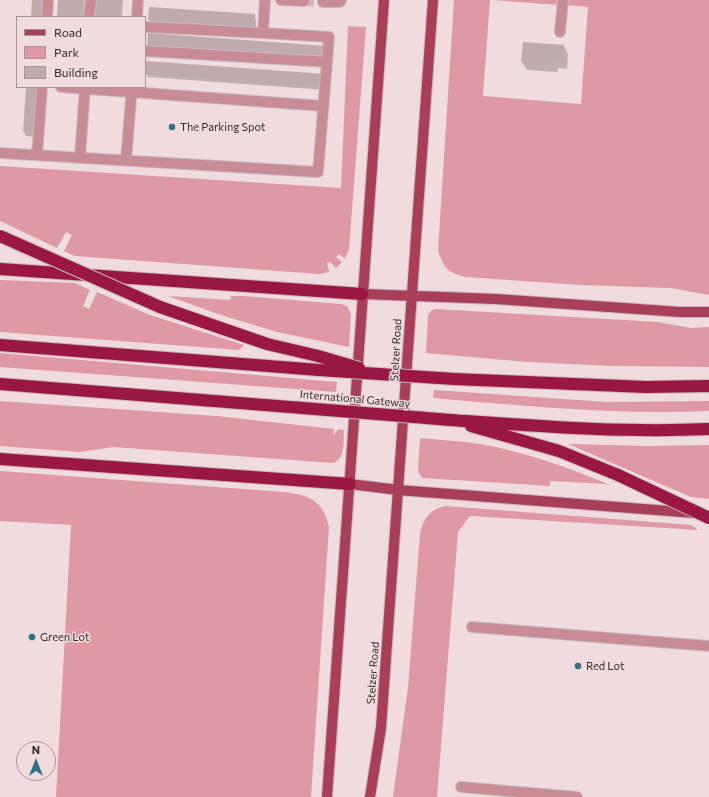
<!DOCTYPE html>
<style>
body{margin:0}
#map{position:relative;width:709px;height:797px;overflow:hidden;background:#f0dbde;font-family:Commissioner,sans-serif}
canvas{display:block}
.legend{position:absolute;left:16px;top:16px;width:130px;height:72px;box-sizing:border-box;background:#f0dbde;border:1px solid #a49597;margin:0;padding:5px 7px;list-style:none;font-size:12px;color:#322b2c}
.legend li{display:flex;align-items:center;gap:8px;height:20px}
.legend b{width:20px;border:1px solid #a49597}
.north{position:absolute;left:16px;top:741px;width:40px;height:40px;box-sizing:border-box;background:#f0dbde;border:1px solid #a49597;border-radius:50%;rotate:0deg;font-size:11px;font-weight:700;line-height:16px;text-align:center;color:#322b2c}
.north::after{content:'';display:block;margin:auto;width:14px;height:18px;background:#2f7283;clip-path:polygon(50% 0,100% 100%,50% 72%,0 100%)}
</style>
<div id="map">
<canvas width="709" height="797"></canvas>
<ul class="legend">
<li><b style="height:5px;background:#a93e59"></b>Road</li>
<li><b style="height:11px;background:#df99a5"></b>Park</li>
<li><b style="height:11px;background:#bfabae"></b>Building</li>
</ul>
<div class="north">N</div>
</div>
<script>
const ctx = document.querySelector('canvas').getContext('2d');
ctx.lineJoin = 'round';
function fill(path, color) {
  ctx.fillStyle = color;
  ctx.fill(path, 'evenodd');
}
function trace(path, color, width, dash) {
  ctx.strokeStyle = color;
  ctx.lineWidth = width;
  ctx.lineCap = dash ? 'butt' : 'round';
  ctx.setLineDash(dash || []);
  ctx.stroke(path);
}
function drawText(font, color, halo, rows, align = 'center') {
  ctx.font = font + ' Commissioner,sans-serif';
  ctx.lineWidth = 3;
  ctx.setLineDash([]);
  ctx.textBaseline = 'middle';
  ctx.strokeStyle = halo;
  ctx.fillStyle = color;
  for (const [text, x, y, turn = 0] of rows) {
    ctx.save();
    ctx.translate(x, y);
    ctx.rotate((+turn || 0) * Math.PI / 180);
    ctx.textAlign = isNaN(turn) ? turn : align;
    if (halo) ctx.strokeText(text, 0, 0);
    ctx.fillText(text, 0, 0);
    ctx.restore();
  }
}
fill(new Path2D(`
 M454 0H490L483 96 581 104 588 7 567 5V0H709V295L671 288 579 285 466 277C448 273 444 268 438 251Z
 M493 0H557L558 5Z
 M348 26 366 27 349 249 345 259 339 254 336 257 342 262 336 268 330 262 327 263 329 272 319 274 75 256 64 251 72 235 66 232 57 248 0 221V166L341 188Z
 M0 280 75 283 90 290 83 306 89 309 97 292 150 315 244 345 239 350 0 332Z
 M168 296 230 300 231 296H244L341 304 347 306 351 314 349 347 277 332 221 315Z
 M436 309 658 322 691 328 709 327V367L613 366 527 362 426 353 428 315 432 310Z
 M0 353 337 382 336 392 0 367Z
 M434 390 607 402 709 401V411C617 415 525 406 433 398Z
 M0 401 217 416 334 429 333 435 339 429 344 430C343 442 346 458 333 463L113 447 80 452 0 446Z
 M420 438C440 440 461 441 480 444 525 452 567 467 608 484L550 481V486L422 478 418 471Z
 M568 444 647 446 709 445V499L691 497Z
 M0 471 284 492C309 495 323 500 329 527L311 797H56L71 525 0 521Z
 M446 506 691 525 698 530 470 516 458 532 437 797H393L408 687 420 534C423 519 430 509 446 506Z`), '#df99a5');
fill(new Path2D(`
 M59 0H85L84 17H58Z
 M97 0H123L122 17H96Z
 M254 15 256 19V31L151 23 149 19Z
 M524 43 564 46 568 54 567 69 558 68V72L527 70 522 62Z
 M146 74 324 75 326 90 148 77Z
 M27 87 37 137 26 136 24 132Z`), '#0003');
fill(new Path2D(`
 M32 0H45L44 17H31Z
 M58 0H83L82 17H57Z
 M96 0H121L120 17H95Z
 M149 7 255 14 254 27 148 20Z
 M148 33 327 46 326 59 147 46Z
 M523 42 564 45 563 61H554L553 65 521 62Z
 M146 61 325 74 324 87 145 74Z
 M26 87H39L35 133 23 132Z`), '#bfabae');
trace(new Path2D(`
 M304 1 323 2`), '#cab8ba', 10, [10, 5]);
const minor = new Path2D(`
 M281 0 304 1
 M323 2H340L341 0
 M47 17 48 0
 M89 17 91 0
 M137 17 138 0
 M145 27 263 33
 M560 32 563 0
 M145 51 327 62
 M61 87 323 106
 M0 153 318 172 329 37 263 33 265 0
 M37 155 42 87
 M80 157 85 87
 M126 160 132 87
 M472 627 709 646
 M461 787 577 797`);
const major = new Path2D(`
 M362 294 496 299 680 312H709
 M350 484 398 490 695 513
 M327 797 384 0
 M370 797 381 728 433 0`);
const highway = new Path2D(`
 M0 269 362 294
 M160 307 267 344 318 356
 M0 345 319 370
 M454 379 646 387 709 386
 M0 384 315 409
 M451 420C537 426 623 433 709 429
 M471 426 559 451 618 475
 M0 459 350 484`);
trace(minor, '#cab8ba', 12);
trace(major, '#cab8ba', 12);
trace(highway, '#cab8ba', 14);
trace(minor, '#c88c96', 10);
trace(major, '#a93e59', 10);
trace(highway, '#9a1744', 12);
const highwayBridge = new Path2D(`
 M0 236 160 307
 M318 356 359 368
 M319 370 454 379
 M315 409 451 420
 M618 475 709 518`);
trace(highwayBridge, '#cab8ba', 14, []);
trace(highwayBridge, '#9a1744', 12);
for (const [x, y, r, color] of [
 [172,127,4,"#2f7283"],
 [32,637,4,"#2f7283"],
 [578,666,4,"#2f7283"]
]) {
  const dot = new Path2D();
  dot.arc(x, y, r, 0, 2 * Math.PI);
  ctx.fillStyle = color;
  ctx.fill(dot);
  trace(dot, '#f0dbde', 1.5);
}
drawText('11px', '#322b2c', '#f0dbde', [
 ["The Parking Spot",180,127],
 ["Green Lot",40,637],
 ["Red Lot",586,666]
], 'left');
drawText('11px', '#322b2c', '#f0dbde', [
 ["Stelzer Road",396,350,-87],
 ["International Gateway",355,399,5],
 ["Stelzer Road",373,673,-86]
]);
</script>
